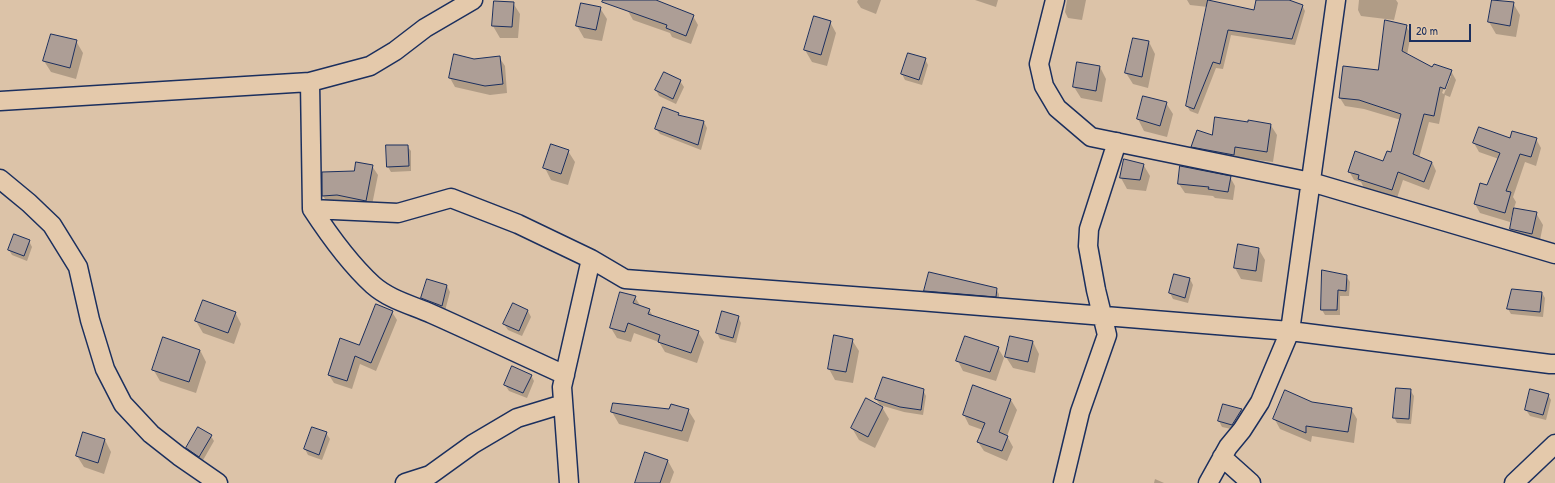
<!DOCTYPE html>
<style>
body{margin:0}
#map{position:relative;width:1555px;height:483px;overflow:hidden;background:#dcc3a8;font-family:"Patrick Hand",sans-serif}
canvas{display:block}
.scale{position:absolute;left:1409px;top:24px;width:62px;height:18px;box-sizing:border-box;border:2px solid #1b2f5e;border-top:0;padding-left:5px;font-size:12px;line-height:14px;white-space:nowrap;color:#1b2f5e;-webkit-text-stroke:3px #e4c9ab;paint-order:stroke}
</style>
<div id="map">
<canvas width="1555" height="483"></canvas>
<div class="scale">20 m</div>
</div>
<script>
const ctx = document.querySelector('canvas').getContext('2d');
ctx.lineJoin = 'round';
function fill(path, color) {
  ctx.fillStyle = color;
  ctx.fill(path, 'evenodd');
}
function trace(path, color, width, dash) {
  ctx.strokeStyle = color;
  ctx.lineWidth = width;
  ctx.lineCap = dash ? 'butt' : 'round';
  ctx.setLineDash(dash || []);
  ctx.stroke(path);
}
fill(new Path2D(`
 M632 0H654L693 16 698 25 691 44 672 37 670 33 633 20 628 11Z
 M858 0H881L876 14 861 8 857 2Z
 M975 0H998L996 7Z
 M1067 0H1086L1082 20 1068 18 1065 12Z
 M1187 0H1210V2L1255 11 1257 0H1285L1302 5 1305 11 1295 45 1231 35 1223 69 1216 68 1198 114 1190 111 1187 106 1208 7 1190 5Z
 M1359 0H1396L1398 3 1394 20 1361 16 1358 10Z
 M1493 0 1513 3 1520 15 1516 37 1496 34 1489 22Z
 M494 2 513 3 520 14 518 38H500L493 26Z
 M600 8 607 19 602 41 584 38 577 26Z
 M830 22 836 33 827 66 812 62 805 50Z
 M1406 26 1411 34 1407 55 1433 68 1451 71 1456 80 1450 97 1445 95 1439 124 1429 122 1419 158 1432 162 1436 171 1429 190 1403 180 1397 198 1364 188 1361 182 1354 180 1349 171 1384 162 1391 153 1401 120 1364 109 1345 106 1340 98 1379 71ZM1449 76H1451L1444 94 1442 93Z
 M76 41 83 53 76 79 51 72 44 61Z
 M1149 42 1155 54 1148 88 1133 84 1126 73Z
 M499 57 505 66 507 93 490 95 455 87 450 78 474 60Z
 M925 59 928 65 922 85 905 80 902 74Z
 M1100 67 1106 79 1102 102 1081 98 1074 87Z
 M680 81 684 87 676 104 659 96 656 90Z
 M1144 97 1166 103 1173 114 1167 137 1144 131 1138 119Z
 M678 113 680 116 704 122 707 128 701 150 660 134 656 129Z
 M1249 124H1270L1277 135 1273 162 1241 158 1239 166 1198 157 1192 147 1213 136Z
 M1536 139 1541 148 1536 166 1525 162 1513 197 1516 202 1514 208 1536 213 1543 225 1539 245 1518 241 1511 229 1514 215 1512 214 1510 222 1480 213 1475 204 1488 187 1499 159 1479 152 1474 143Z
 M407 146 411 151V171L391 172 388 167Z
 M568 151 575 162 568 185 551 180 545 168Z
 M1143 164 1150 176 1146 191 1127 189 1121 178Z
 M372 166 378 175 371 210 329 205 323 196 355 172Z
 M1230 177 1235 186 1233 200 1215 198 1213 196 1185 193 1179 184Z
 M29 241 32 247 27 261 12 255 9 250Z
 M1258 248 1265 260 1262 282 1241 279 1235 268Z
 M1174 275 1190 279 1193 285 1188 303 1173 299 1170 293Z
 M1346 276 1350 282 1349 296H1340V315H1325L1322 310Z
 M447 286 450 292 445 311 426 304 423 298Z
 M996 289 999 294V302L929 296 926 291Z
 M1542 293 1545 298 1543 317 1511 314 1508 309Z
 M635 297 641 307 649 310 653 316 698 332 704 342 697 363 665 352 659 342 634 333 631 342 617 338 611 328Z
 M513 305 528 311 531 317 522 336 508 330 504 324Z
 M235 312 241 324 234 344 203 333 196 321Z
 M392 312 397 320 376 371 360 364 352 389 334 383 329 375Z
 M722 312 738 317 741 323 736 343 720 339 717 333Z
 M852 340 859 351 853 383 835 380 829 369Z
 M1033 342 1039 354 1035 373 1013 368 1006 357Z
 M998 348 1004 358 996 381 963 371 958 361Z
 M200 350 206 362 196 393 160 381 153 369Z
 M531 375 534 381 527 398 509 391 505 385Z
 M974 387 1011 400 1017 410 1007 436 1013 447 1007 461 984 451 978 442 983 430 969 425 964 415Z
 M923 390 926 396 923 415 904 412 880 405 876 399Z
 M1410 390 1414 396 1411 424 1397 423 1394 417Z
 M1548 395 1551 400 1546 420 1530 416 1526 410Z
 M1311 403 1351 409 1357 419 1354 443 1312 436 1311 442 1280 429 1274 418Z
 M882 407 889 419 875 448 859 440 852 428Z
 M688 410 695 421 688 442 619 424 612 412Z
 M1242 410 1245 415 1236 430 1222 427 1219 421Z
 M84 433 105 440 111 452 104 474 84 467 77 456Z
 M326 433 330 439 322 460 308 455 305 449Z
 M211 436 214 441 202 462 191 454 187 448Z
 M646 453 668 461 674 472 670 483H636Z
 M1155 479 1164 483H1154Z`), '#0003');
const building = new Path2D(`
 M603 0H656L694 15 686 36 666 28 667 25 602 2Z
 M1208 0 1254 10 1256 0H1289L1303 5 1292 39 1228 30 1220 64 1213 62 1194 109 1186 106Z
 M1492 0 1514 2 1510 26 1488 22Z
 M494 1 514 2 512 27 492 26Z
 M581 3 601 7 596 30 576 26Z
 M814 16 831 21 821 55 804 50Z
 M1385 20 1407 25 1402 51 1432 67 1434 64 1452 70 1445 89 1440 87 1434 116 1424 114 1413 154 1432 162 1424 182 1398 172 1392 190 1358 179 1359 175 1348 172 1355 151 1383 161 1387 151 1391 152 1401 114 1359 100 1339 98 1343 66 1378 70Z
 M51 34 77 40 70 68 43 61Z
 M1133 38 1149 41 1142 77 1125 73Z
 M908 53 926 58 919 80 901 74Z
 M454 54 474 59 500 56 503 84 485 86 449 78Z
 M1077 62 1100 66 1096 91 1073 87Z
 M664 72 681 80 673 99 655 90Z
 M1143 96 1167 102 1160 126 1137 119Z
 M663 107 679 113 678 115 704 121 698 145 655 129Z
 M1215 117 1248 122V120L1271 124 1267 152 1235 147 1234 155 1191 147 1197 130 1212 135Z
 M1479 127 1510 138 1512 131 1537 138 1531 157 1520 154 1506 191 1511 192 1505 213 1474 204 1480 183 1487 185 1500 153 1473 143Z
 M551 144 569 150 561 174 543 168Z
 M386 145H408L409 166 387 167Z
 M1124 159 1144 164 1140 180 1120 178Z
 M356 162 373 165 366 201 337 195 322 196V172L354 171Z
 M1180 166 1231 176 1228 192 1208 189 1209 187 1178 184Z
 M1514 208 1537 212 1532 234 1510 229Z
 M14 234 30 240 24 256 8 250Z
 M1238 244 1259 248 1256 271 1234 268Z
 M1322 270 1347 275 1346 291 1338 290 1337 310H1321Z
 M929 272 997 288 996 297 924 291Z
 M1174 274 1190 278 1185 298 1169 293Z
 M427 279 447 285 442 306 421 298Z
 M1512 289 1542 292 1540 312 1507 309Z
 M620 292 636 296 633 303 650 309 648 314 699 331 691 353 658 342 660 335 628 323 625 332 610 328Z
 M203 300 236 312 228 333 195 321Z
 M513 303 528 310 519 331 503 324Z
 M376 304 393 311 371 363 355 356 347 381 328 375 340 338 359 345Z
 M722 311 739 316 733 338 716 333Z
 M834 335 853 339 846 372 828 369Z
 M965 336 999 347 990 372 956 361Z
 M1010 336 1033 341 1028 362 1005 357Z
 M163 337 200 350 189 382 152 370Z
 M512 366 532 375 523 393 504 385Z
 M883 377 924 389 921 410 900 407 875 399Z
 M973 385 1011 399 999 432 1008 436 1002 451 977 442 985 423 963 415Z
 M1396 388 1411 389 1409 419 1393 418Z
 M1530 389 1549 394 1543 415 1525 410Z
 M1285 390 1312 402 1352 408 1348 432 1306 426V433L1273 419Z
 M866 398 883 407 868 437 851 428Z
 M613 403 669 409 671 404 689 409 682 431 611 412Z
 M1223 404 1242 409 1232 425 1218 421Z
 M198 427 212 435 199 457 186 448Z
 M312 427 327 432 319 455 304 449Z
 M83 432 105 439 98 463 76 456Z
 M645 452 668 460 660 483H635Z`);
fill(building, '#ad9e96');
trace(building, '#1b2f5e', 1);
const street = new Path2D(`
 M1055 0 1039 64 1044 86 1057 108 1091 137 1311 182 1555 254
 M1336 0 1290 331 1550 364H1555
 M310 82 370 66 395 51 425 28 473 0
 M0 101 310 82 312 209 398 213 451 198 518 224 591 259 625 279 919 301 1290 331 1260 402 1242 430 1228 447 1208 483
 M0 179 29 203 52 225 78 267 90 320 105 369 123 404 151 434 179 456 218 483
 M312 209C329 235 350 264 373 285 390 300 412 305 432 314 477 334 521 355 565 375
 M1222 457 1251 483
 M405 483 430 475 473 444 517 418 563 404
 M569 483 562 387 591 259
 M1063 483 1080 412 1107 335 1096 290 1088 246 1089 229 1117 142
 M1514 483 1555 444`);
trace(street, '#1b2f5e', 21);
trace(street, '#e4c9ab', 18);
</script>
